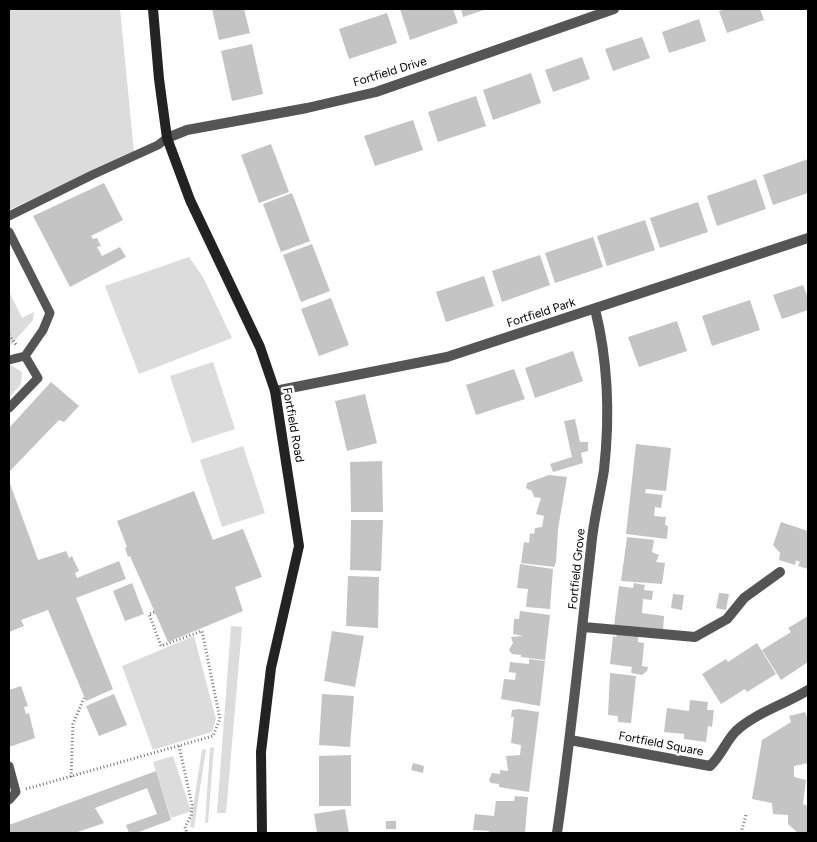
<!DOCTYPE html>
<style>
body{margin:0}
#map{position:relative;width:817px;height:842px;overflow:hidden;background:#fff;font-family:Figtree,sans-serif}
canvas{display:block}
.frame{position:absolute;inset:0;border:10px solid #000;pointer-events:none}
</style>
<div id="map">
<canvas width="817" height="842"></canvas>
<div class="frame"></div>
</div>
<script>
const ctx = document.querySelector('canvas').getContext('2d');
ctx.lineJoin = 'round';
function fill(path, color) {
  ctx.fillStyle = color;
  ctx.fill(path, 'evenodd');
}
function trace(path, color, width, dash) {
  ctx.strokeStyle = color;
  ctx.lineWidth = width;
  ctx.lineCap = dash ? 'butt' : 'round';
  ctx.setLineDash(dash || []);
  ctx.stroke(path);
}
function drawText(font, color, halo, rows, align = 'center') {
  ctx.font = font + ' Figtree,sans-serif';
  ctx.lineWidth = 5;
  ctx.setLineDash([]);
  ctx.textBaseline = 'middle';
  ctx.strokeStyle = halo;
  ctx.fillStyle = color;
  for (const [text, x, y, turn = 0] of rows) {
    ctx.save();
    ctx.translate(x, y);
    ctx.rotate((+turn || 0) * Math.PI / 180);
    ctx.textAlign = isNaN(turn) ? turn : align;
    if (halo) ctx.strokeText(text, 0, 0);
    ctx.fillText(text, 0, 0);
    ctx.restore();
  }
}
fill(new Path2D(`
 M9 9H120L134 152 9 210Z
 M189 257 203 277 232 338 139 374 105 286Z
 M9 291 22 318 34 312 33 320 9 347Z
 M213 362 235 429 192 443 170 376Z
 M11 365 22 372 21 384 9 398V367Z
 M243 446 265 513 222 527 200 460Z
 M231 626 242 627 226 813H217Z
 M194 636 216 719 212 732 153 750 122 666Z
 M214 747 208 823H205L210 748Z
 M206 749 194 828 190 827 202 750Z
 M173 756 191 811 171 818 153 762Z`), '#dcdcdc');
fill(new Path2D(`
 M212 9H244L250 33 219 40Z
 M400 9H453L458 23 410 40Z
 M461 9H487L463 17Z
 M726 9H760L764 20 727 33 719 11Z
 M387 13 397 43 349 59 339 29Z
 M699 19 706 41 669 53 662 32Z
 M642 37 650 58 613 71 605 49Z
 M252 44 263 94 232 101 221 51Z
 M582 57 590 79 553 92 545 70Z
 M531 73 541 103 493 120 483 90Z
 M476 96 486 126 438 142 428 112Z
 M413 120 423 150 375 166 364 136Z
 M271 144 289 192 259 203 241 155Z
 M808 159V193L773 205 763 175Z
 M756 179 766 209 717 226 707 196Z
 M104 183 123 220 91 236 93 239 97 238 101 246 97 247 102 256 120 247 126 257 70 287 33 216Z
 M292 193 310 241 281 252 263 204Z
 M698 202 708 232 660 248 650 218Z
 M645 220 655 250 607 266 597 236Z
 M593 237 603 267 555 283 545 253Z
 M312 244 330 291 301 302 283 255Z
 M540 255 550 285 502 302 492 271Z
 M484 276 494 306 446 322 436 292Z
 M803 285 808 298V310L782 319 773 295Z
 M331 298 349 345 319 356 301 309Z
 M750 300 760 330 712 346 702 316Z
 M677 321 687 351 639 367 628 337Z
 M573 351 583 381 535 398 525 368Z
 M514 369 525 399 476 415 466 385Z
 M51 382 79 406 64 422 59 420 9 472V428Z
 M365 394 377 443 347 451 335 401Z
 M575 419 580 442H588V451L581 453 583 463 553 472 550 464 572 457 564 421Z
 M636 444 671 448 666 491 646 489 645 493 663 495 661 508 655 507 654 516 666 517 665 525 668 526 667 539 626 534Z
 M382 461 383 512H351L350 462Z
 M549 475 567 477 558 529 556 562 554 567 521 563 524 542 529 543 530 533 534 534 535 528 542 527 544 516 536 514 541 498 534 497 532 491 526 488 527 483Z
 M9 481 38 560 66 551 69 558 72 556 79 571 75 573 77 578 119 561 126 579 76 598 113 689 86 701 48 610 21 620 24 626 9 632Z
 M194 491 213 540 243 529 262 577 235 587 243 611 168 642 130 556 128 557 125 548 127 547 117 521Z
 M351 520H383L381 571 350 570Z
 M781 522 808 531V569L798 566 800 562 796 560 795 565 779 560 780 553 773 545Z
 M627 537 654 540 652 552 659 555 656 562 665 563 662 584 621 581Z
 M520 564 553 569 550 609 526 607 528 589 517 588Z
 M348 576 379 577 378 628 346 626Z
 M132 583 144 614 125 621 113 591Z
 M634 583 645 585 644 590 653 591 652 600 643 599 642 613 664 616 663 632 614 626 619 586 633 588Z
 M719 593 729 594 726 610 716 608Z
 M673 594 684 595 682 610 671 608Z
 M520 611 550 615 545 660 521 657V655L512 654 509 650 513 643 511 637 523 636 513 634 514 619H519Z
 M808 616V662L781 680 762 650 791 632 788 628Z
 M332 631 364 636 355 687 324 681Z
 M617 634 638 636V642L644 643 642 666 648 667 647 671 642 675 631 673 632 667 610 664 613 636 616 637Z
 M757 643 776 674 747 692 745 689 721 704 702 674 726 659 728 662Z
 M529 659 545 661 540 706 501 699 504 679 515 680 516 673 509 672 510 662 529 664Z
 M610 673 636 676 631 723 618 722V716L608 715Z
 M21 686 28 706 24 707 26 714 29 713 35 738 9 747V690Z
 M114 694 127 725 99 736 86 706Z
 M322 694 354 696 350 747 319 745Z
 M690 700 708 702 707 710H714L712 727 708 726 706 742 684 739V734L664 732 667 708 689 711Z
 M519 709 539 712 529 792 499 787V784L491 783 489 780 492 773 500 774V770L508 771 506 756 520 755 521 745 511 743 514 717H511L512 710Z
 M805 712 808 720V763L794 766V777L806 780 803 804 808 806V833H798L788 824V815L773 814 772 803 752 799 762 740 791 722 789 716Z
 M351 755V806H319V756Z
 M413 763 424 766 423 773 411 770Z
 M156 771 171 820 136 833H129L126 825 157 814 147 788 95 808 104 823 75 833H9V825Z
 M515 796 528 797 525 833H488L489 831 473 830 475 814 494 816 496 801H514Z
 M345 809 349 833H317L314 814Z
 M386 821H396V829H386Z`), '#c4c4c4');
trace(new Path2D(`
 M9 335 17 346
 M179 746 192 805 191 816 185 827 187 833
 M71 777 73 724 84 698
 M26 789 213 736 220 719 202 631 161 646 149 614 155 612
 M741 833 746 815`), '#777', 3, [1, 2.5]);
trace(new Path2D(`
 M9 216 92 175 158 145 167 138
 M9 232 50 313 43 330 25 356 9 360
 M9 408 38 378 25 356
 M9 766 16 792 9 800`), '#555', 9);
trace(new Path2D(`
 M167 138 187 130 307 108 376 92 614 9
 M275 391 447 357 808 238
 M584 627 695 637 727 619 744 598 780 572
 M570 740 710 766C721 756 726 741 736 731 755 713 786 704 808 690
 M557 833C571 738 580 643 591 548 593 522 600 496 604 470 610 416 608 361 595 309`), '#555', 10);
trace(new Path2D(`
 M153 9 159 79 167 138 190 200 260 347 275 391 299 546 271 668 261 752 262 833`), '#222', 10);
drawText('12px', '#000', '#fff', [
 ["Fortfield Drive",390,72,-17],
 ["Fortfield Park",541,313,-18],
 ["Fortfield Road",293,425,80],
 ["Fortfield Grove",577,569,-84],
 ["Fortfield Square",661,744,11]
]);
</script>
